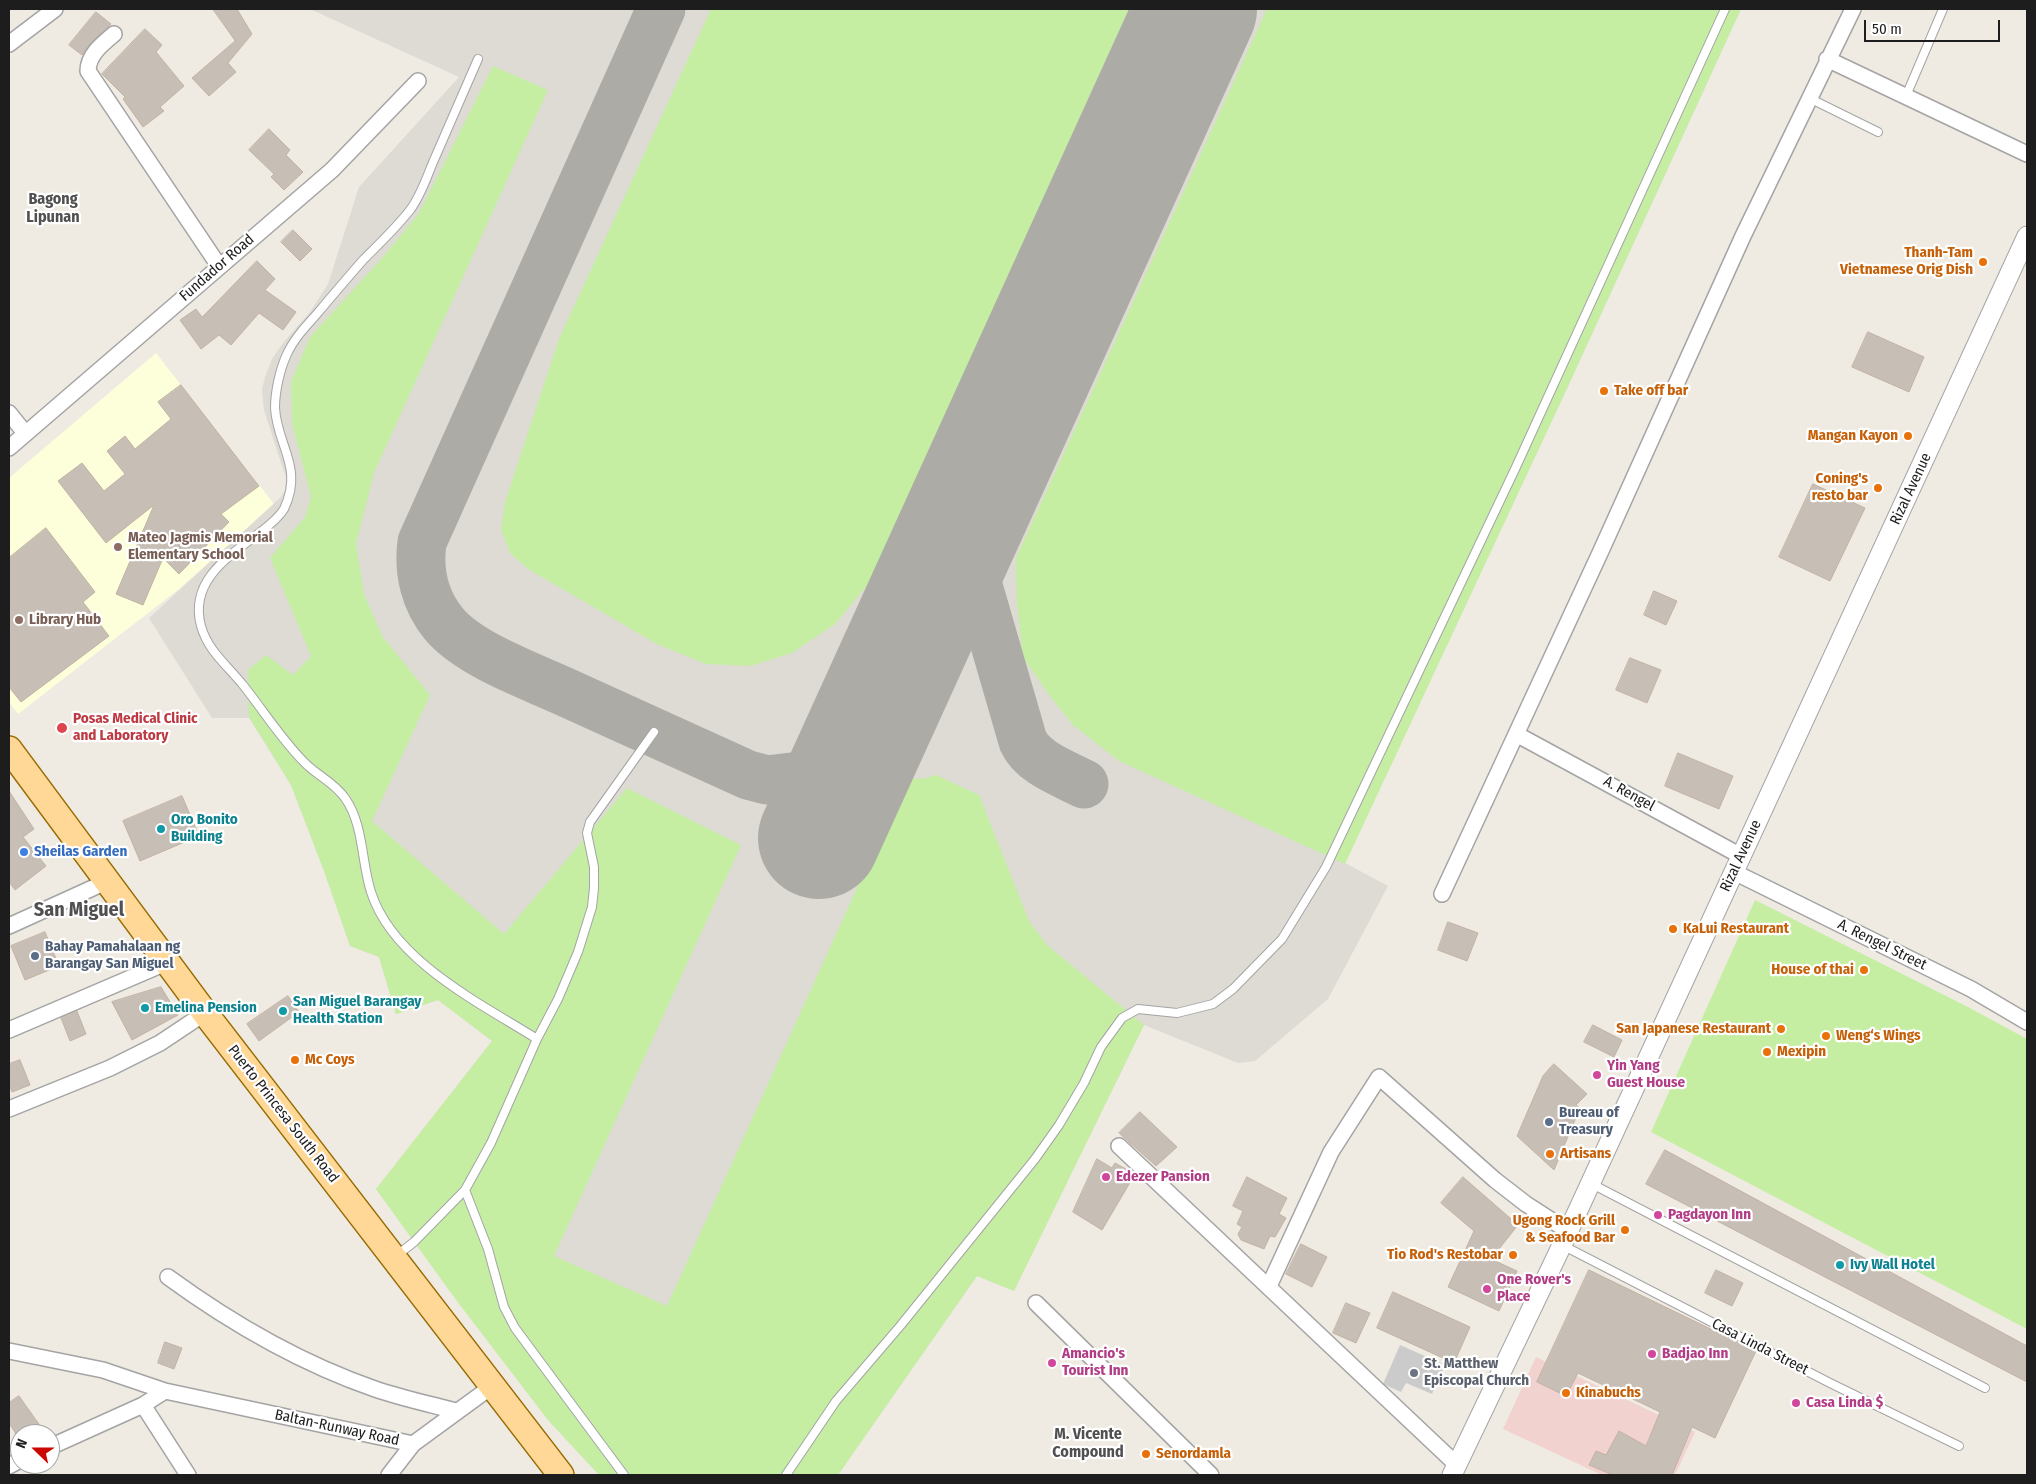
<!DOCTYPE html>
<meta charset="utf-8">
<style>
body{margin:0}
#map{position:relative;width:2036px;height:1484px;overflow:hidden;background:#efebe2;font-family:"Fira Sans Condensed",sans-serif}
canvas{display:block}
.frame{position:absolute;inset:0;border:10px solid #1d1d1d;pointer-events:none}
.north{position:absolute;left:10px;top:1424px;width:50px;height:50px;box-sizing:border-box;background:#fff;border:1px solid #a5a5a5;border-radius:50%;rotate:292deg;font-size:14px;font-weight:700;line-height:20px;text-align:center;color:#1d1d1d}
.north::after{content:'';display:block;margin:auto;width:18px;height:22px;background:#ca0900;clip-path:polygon(50% 0,100% 100%,50% 72%,0 100%)}
.scale{position:absolute;left:1864px;top:20px;width:136px;height:22px;box-sizing:border-box;border:2px solid #1d1d1d;border-top:0;padding-left:6px;font-size:15px;line-height:18px;white-space:nowrap;color:#1d1d1d;-webkit-text-stroke:4px #fff;paint-order:stroke}
</style>
<div id="map">
<canvas width="2036" height="1484"></canvas>
<div class="frame"></div>
<div class="north">N</div>
<div class="scale">50 m</div>
</div>
<script>
const ctx = document.querySelector('canvas').getContext('2d');
ctx.lineJoin = 'round';
function fill(path, color) {
  ctx.fillStyle = color;
  ctx.fill(path, 'evenodd');
}
function trace(path, color, width, dash) {
  ctx.strokeStyle = color;
  ctx.lineWidth = width;
  ctx.lineCap = dash ? 'butt' : 'round';
  ctx.setLineDash(dash || []);
  ctx.stroke(path);
}
function drawText(font, color, halo, rows, align = 'center') {
  ctx.font = font + ' "Fira Sans Condensed",sans-serif';
  ctx.lineWidth = 4.5;
  ctx.setLineDash([]);
  ctx.textBaseline = 'middle';
  ctx.strokeStyle = halo;
  ctx.fillStyle = color;
  for (const [text, x, y, turn = 0] of rows) {
    ctx.save();
    ctx.translate(x, y);
    ctx.rotate((+turn || 0) * Math.PI / 180);
    ctx.textAlign = isNaN(turn) ? turn : align;
    if (halo) ctx.strokeText(text, 0, 0);
    ctx.fillText(text, 0, 0);
    ctx.restore();
  }
}
fill(new Path2D(`
 M1536 1357 1695 1432 1675 1475H1602L1503 1429Z`), '#f2d2cf');
fill(new Path2D(`
 M156 353 274 504 179 589 18 714 9 702V478Z`), '#fdffdb');
fill(new Path2D(`
 M1400 1345 1445 1365 1432 1394 1406 1383 1401 1392 1383 1384Z`), '#cbcbcb');
fill(new Path2D(`
 M310 9H1741L1564 395 1345 863 1388 886 1328 999 1255 1061 1238 1063 1144 1025 1014 1291 977 1276 838 1475H599L548 1420 457 1301 376 1189 492 1041 438 1000 396 1014 379 957 350 946 324 871 291 785 249 718H212L149 618 281 497 285 490 286 478 264 410 262 389 265 377 272 359 283 343 310 312 328 284 359 187 459 77Z`), '#dddbd4');
fill(new Path2D(`
 M711 9H1129L869 583 835 624 792 653 750 666 706 664 657 644 528 569 510 553 501 529 505 502 559 339Z
 M1267 9H1741L1564 395 1345 864 1119 761 1073 725 1049 695 1023 657 1017 603 1016 558Z
 M493 66 548 90 374 473 356 544 364 594 382 636 430 695 372 821 504 934 627 788 741 845 554 1256 667 1306 907 778 922 779 936 775 979 795 1029 921 1048 946 1144 1025 1014 1291 977 1276 838 1475H599L548 1420 457 1301 376 1189 492 1041 438 1000 396 1014 379 957 350 946 324 871 291 785 249 717 248 670 266 655 293 675 311 656 270 558 305 517 311 497 292 423 291 382 310 337 384 256 419 213Z
 M1755 900 1968 1007 2027 1039V1329L1651 1132Z`), '#c5eea3');
trace(new Path2D(`
 M661 9 422 542C418 572 425 601 444 624 469 654 528 675 563 691 625 719 686 747 748 775L767 780 808 775 824 768 854 741 873 718
 M969 508 970 547 974 572 1023 741C1033 763 1063 773 1084 784`), '#adaba6', 49);
trace(new Path2D(`
 M819 838 1196 9`), '#adaba6', 122);
const building = new Path2D(`
 M213 9H237L252 34 228 63 236 72 209 96 192 78 235 41Z
 M96 12 111 24 94 40 82 55 69 45Z
 M145 29 162 45 156 52 184 86 160 107 164 111 143 127 123 99 125 97 102 74Z
 M269 129 290 150 286 155 303 172 284 190 271 177 274 174 249 150Z
 M293 230 312 249 300 261 281 242Z
 M257 261 275 279 265 290 296 312 283 330 259 313 231 345 219 335 201 349 180 320 196 309 202 317Z
 M1868 332 1924 357 1909 392 1852 367Z
 M181 385 259 486 221 514 229 522 179 574 163 558 143 605 116 594 154 505 106 543 58 481 82 463 104 491 125 474 107 451 125 436 135 449 171 419 158 402Z
 M1813 484 1865 508 1830 581 1779 557Z
 M46 528 95 592 83 602 109 636 21 702 9 687V558Z
 M1654 591 1677 601 1666 625 1644 615Z
 M1630 658 1661 670 1647 703 1616 690Z
 M1678 753 1733 776 1719 809 1665 786Z
 M9 791 34 829 23 837 46 866 15 890 9 882Z
 M182 796 199 836 140 861 123 821Z
 M1448 922 1478 933 1467 961 1438 950Z
 M45 932 59 966 25 980 11 946Z
 M161 987 178 1015 132 1040 112 1002Z
 M288 996 299 1012 259 1041 247 1024Z
 M77 1011 86 1034 70 1041 61 1018Z
 M1593 1025 1622 1040 1614 1057 1584 1042Z
 M20 1060 30 1085 12 1092 9 1084V1064Z
 M1554 1064 1587 1094 1576 1105 1580 1108 1554 1170 1517 1136 1543 1076Z
 M1140 1112 1177 1147 1156 1166 1119 1133Z
 M1665 1150 2027 1346V1382L1646 1184Z
 M1097 1159 1112 1168 1115 1163 1135 1174 1102 1230 1073 1212Z
 M1247 1177 1287 1198 1279 1214 1286 1218 1275 1237 1270 1236 1264 1249 1241 1240 1238 1234 1242 1227 1237 1224 1243 1211 1233 1206Z
 M1463 1177 1518 1225 1491 1259 1517 1271 1499 1311 1448 1287 1474 1231 1441 1203Z
 M1301 1244 1327 1257 1312 1287 1286 1274Z
 M1589 1270 1756 1351 1715 1438 1692 1427 1672 1475H1613L1589 1465 1596 1451 1606 1455 1619 1431 1646 1446 1660 1412 1578 1373 1566 1396 1537 1382Z
 M1716 1270 1743 1283 1732 1306 1705 1293Z
 M1393 1292 1470 1327 1454 1363 1377 1328Z
 M1346 1303 1370 1313 1356 1343 1333 1333Z
 M165 1342 182 1348 174 1369 158 1363Z
 M19 1396 46 1434H16L9 1423V1403Z`);
fill(building, '#c7beb5');
trace(building, '#c2b2a3', 1);
const service = new Path2D(`
 M478 59C463 93 449 126 434 160 427 176 421 196 410 210 396 228 380 243 364 259 348 277 332 296 316 315 305 327 294 339 287 354 280 369 275 391 275 408 277 446 304 467 284 509 278 519 267 527 258 534 227 557 189 582 201 626 208 651 227 665 243 685 263 710 281 739 304 762 316 775 334 782 345 798 364 825 361 861 371 892 393 961 480 1003 537 1039
 M1906 96 1943 9
 M1809 98 1878 132
 M1590 1183 1985 1388
 M465 1190 488 1249 504 1307 515 1328 624 1475
 M1562 1245 1830 1383 1959 1446
 M396 1256 414 1242 465 1190 491 1143 537 1039 558 999 578 952 592 907 594 888V867L587 833 590 822 654 732
 M786 1475 836 1401 901 1325 1035 1159 1059 1125 1084 1083 1101 1047 1122 1018 1138 1009 1177 1013 1213 1004 1233 989 1282 939 1326 867 1516 467 1725 9`);
const minor = new Path2D(`
 M114 34C102 44 88 55 88 71L219 266
 M9 44 55 9
 M1827 59 2027 154
 M9 413 25 433
 M9 448 332 170 418 81
 M1516 734 1741 856
 M1734 872 1971 989 2027 1022
 M1442 894 1600 553 1743 236 1853 9
 M9 926 108 881
 M9 1030 168 962
 M9 1109 110 1068 160 1043 205 1013
 M1119 1146 1457 1465
 M168 1277C231 1323 300 1363 375 1389 401 1398 429 1404 456 1411
 M1269 1286 1331 1152 1379 1077 1495 1180 1526 1204 1568 1231
 M1036 1303 1211 1475
 M9 1351 103 1370 165 1391 413 1444 491 1387
 M143 1405 188 1475
 M50 1447 143 1405 165 1391
 M9 1466 20 1460
 M389 1475 413 1444`);
const tertiary = new Path2D(`
 M1452 1475 1562 1245 2027 236`);
const primary = new Path2D(`
 M9 749 205 1013 561 1475`);
trace(service, '#a4a4a4', 10);
trace(minor, '#a4a4a4', 18);
trace(tertiary, '#a4a4a4', 21);
trace(primary, '#966b00', 28);
trace(service, '#fff', 8);
trace(minor, '#fff', 15);
trace(tertiary, '#fff', 19);
trace(primary, '#ffd797', 25);
for (const [x, y, r, color] of [
 [1983,262,5,"#e8710a"],
 [1604,391,5,"#e8710a"],
 [1908,436,5,"#e8710a"],
 [1878,488,5,"#e8710a"],
 [118,547,5,"#8d6e63"],
 [19,620,5,"#8d6e63"],
 [62,728,6,"#e0444e"],
 [161,829,5,"#0f9aa8"],
 [24,852,5,"#3f7fe0"],
 [1673,929,5,"#e8710a"],
 [35,956,5,"#5c6f8a"],
 [1864,970,5,"#e8710a"],
 [145,1008,5,"#0f9aa8"],
 [283,1011,5,"#0f9aa8"],
 [1781,1029,5,"#e8710a"],
 [1826,1036,5,"#e8710a"],
 [1767,1052,5,"#e8710a"],
 [295,1060,5,"#e8710a"],
 [1597,1075,5,"#d1479c"],
 [1549,1122,5,"#5c6f8a"],
 [1550,1154,5,"#e8710a"],
 [1106,1177,5,"#d1479c"],
 [1658,1215,5,"#d1479c"],
 [1625,1230,5,"#e8710a"],
 [1513,1255,5,"#e8710a"],
 [1840,1265,5,"#0f9aa8"],
 [1487,1289,5,"#d1479c"],
 [1652,1354,5,"#d1479c"],
 [1052,1363,5,"#d1479c"],
 [1414,1373,5,"#6b7280"],
 [1566,1393,5,"#e8710a"],
 [1796,1403,5,"#d1479c"],
 [1146,1454,5,"#e8710a"]
]) {
  const dot = new Path2D();
  dot.arc(x, y, r, 0, 2 * Math.PI);
  ctx.fillStyle = color;
  ctx.fill(dot);
  trace(dot, '#fff', 2);
}
drawText('bold 15px', '#c56008', '#fff', [
 ["Thanh-Tam",1973,253,"right"],
 ["Vietnamese Orig Dish",1973,270,"right"],
 ["Take off bar",1614,391],
 ["Mangan Kayon",1898,436,"right"],
 ["Coning's",1868,479,"right"],
 ["resto bar",1868,496,"right"],
 ["KaLui Restaurant",1683,929],
 ["House of thai",1854,970,"right"],
 ["San Japanese Restaurant",1771,1029,"right"],
 ["Weng‘s Wings",1836,1036],
 ["Mexipin",1777,1052],
 ["Mc Coys",305,1060],
 ["Artisans",1560,1154],
 ["Ugong Rock Grill",1615,1221,"right"],
 ["& Seafood Bar",1615,1238,"right"],
 ["Tio Rod's Restobar",1503,1255,"right"],
 ["Kinabuchs",1576,1393],
 ["Senordamla",1156,1454]
], 'left');
drawText('15px', '#1d1d1d', '#fff', [
 ["Fundador Road",217,268,-41],
 ["Rizal Avenue",1911,489,-65],
 ["A. Rengel",1629,794,29],
 ["Rizal Avenue",1741,856,-65],
 ["A. Rengel Street",1882,945,26],
 ["Puerto Princesa South Road",283,1114,52],
 ["Casa Linda Street",1760,1347,27],
 ["Baltan-Runway Road",337,1428,12]
]);
drawText('bold 15px', '#785e54', '#fff', [
 ["Mateo Jagmis Memorial",128,538],
 ["Elementary School",128,555],
 ["Library Hub",29,620]
], 'left');
drawText('bold 15px', '#be3a42', '#fff', [
 ["Posas Medical Clinic",73,719],
 ["and Laboratory",73,736]
], 'left');
drawText('bold 15px', '#0d838f', '#fff', [
 ["Oro Bonito",171,820],
 ["Building",171,837],
 ["San Miguel Barangay",293,1002],
 ["Health Station",293,1019],
 ["Emelina Pension",155,1008],
 ["Ivy Wall Hotel",1850,1265]
], 'left');
drawText('bold 15px', '#366cbe', '#fff', [
 ["Sheilas Garden",34,852]
], 'left');
drawText('bold 15px', '#4e5e75', '#fff', [
 ["Bahay Pamahalaan ng",45,947],
 ["Barangay San Miguel",45,964],
 ["Bureau of",1559,1113],
 ["Treasury",1559,1130]
], 'left');
drawText('bold 15px', '#b23c85', '#fff', [
 ["Yin Yang",1607,1066],
 ["Guest House",1607,1083],
 ["Edezer Pansion",1116,1177],
 ["Pagdayon Inn",1668,1215],
 ["One Rover's",1497,1280],
 ["Place",1497,1297],
 ["Amancio's",1062,1354],
 ["Tourist Inn",1062,1371],
 ["Badjao Inn",1662,1354],
 ["Casa Linda $",1806,1403]
], 'left');
drawText('bold 15px', '#5b616d', '#fff', [
 ["St. Matthew",1424,1364],
 ["Episcopal Church",1424,1381]
], 'left');
drawText('bold 16px', '#505050', '#fff', [
 ["Bagong",53,200],
 ["Lipunan",53,218],
 ["M. Vicente",1088,1435],
 ["Compound",1088,1453]
]);
drawText('bold 20px', '#505050', '#fff', [
 ["San Miguel",79,910]
]);
</script>
